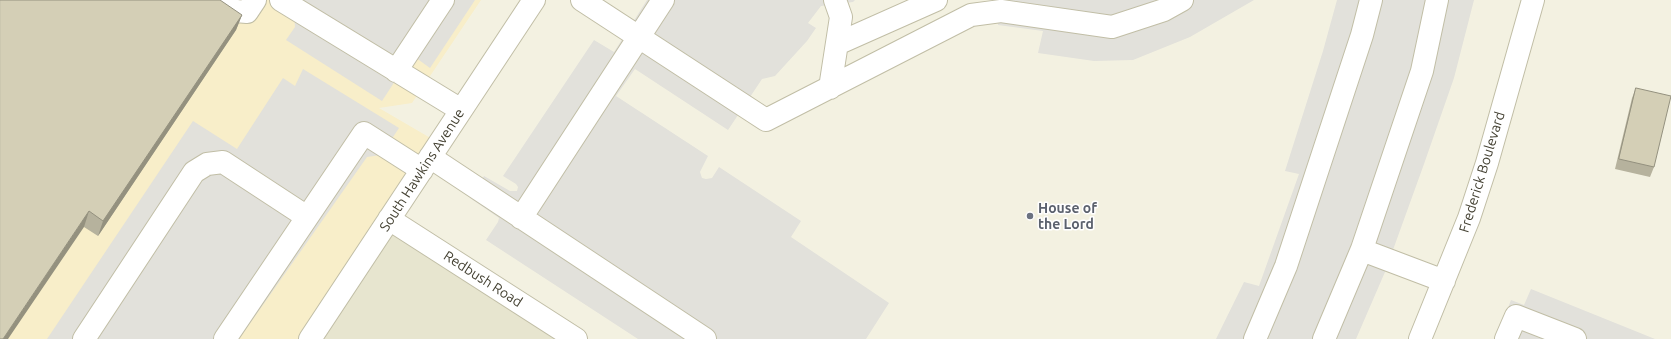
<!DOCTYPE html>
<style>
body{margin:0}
canvas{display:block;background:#f3f1e1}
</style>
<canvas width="1671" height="339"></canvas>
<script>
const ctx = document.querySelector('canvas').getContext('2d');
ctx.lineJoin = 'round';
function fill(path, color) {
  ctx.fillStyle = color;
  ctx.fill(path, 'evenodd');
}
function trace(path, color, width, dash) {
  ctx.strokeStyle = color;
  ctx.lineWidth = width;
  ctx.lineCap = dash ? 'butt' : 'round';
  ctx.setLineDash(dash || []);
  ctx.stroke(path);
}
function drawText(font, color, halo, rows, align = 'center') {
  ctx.font = font + ' Ubuntu,sans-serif';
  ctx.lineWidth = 3;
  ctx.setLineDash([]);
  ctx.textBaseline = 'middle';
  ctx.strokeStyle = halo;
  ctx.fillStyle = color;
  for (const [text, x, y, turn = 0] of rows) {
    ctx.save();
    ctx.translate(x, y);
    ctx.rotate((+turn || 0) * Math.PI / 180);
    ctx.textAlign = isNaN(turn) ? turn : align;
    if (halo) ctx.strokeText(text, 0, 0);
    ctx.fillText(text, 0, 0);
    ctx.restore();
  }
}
fill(new Path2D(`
 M389 219 576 339H310Z`), '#e7e5cf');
fill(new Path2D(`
 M0 0H481L412 103 379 108 439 143 310 339H0Z`), '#f8eec9');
fill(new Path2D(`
 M293 0H475L430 68 412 55 382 101 286 40 295 27Z
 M647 0H855L853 2 821 6 808 23 816 28 807 41 775 76 762 79 728 130 635 69 616 96 708 156 700 172 702 178 706 179 712 178 719 167 801 221 791 237 889 303 866 339H638L486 240 498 222 499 218 470 198 484 176 510 191H517L518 187 516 184 503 176 594 40 614 52Z
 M1001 0H1254L1190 37 1133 60 1094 61 1038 53 1043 31 998 25Z
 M1337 0H1474L1454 78 1424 164 1385 272 1356 339H1216L1244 282 1259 286 1299 174 1285 171 1323 51Z
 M303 69 399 128 381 155 367 157 239 339H47L193 121 237 149 283 78 295 86Z
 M1531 289 1655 339H1496L1511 300 1524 305Z`), '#e2e1db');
const minor = new Path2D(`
 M219 0 235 11 247 12 255 0
 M281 0 461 110
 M582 0 766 120 971 15 1001 11 1112 27 1164 10 1182 0
 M837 44 936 0
 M396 71 443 0
 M830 88 841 17 835 0
 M430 157 705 339
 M521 218 663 0
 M389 219 576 339
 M1362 250 1444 281
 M84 339 194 172 207 164 223 162 307 217
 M225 339 364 133 422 170
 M310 339 534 0
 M1255 339 1286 266 1362 35 1371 0
 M1324 339 1362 249 1422 71 1437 0
 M1420 339 1469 218 1487 163 1533 0
 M1506 339 1516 316 1575 339`);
trace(minor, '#c1bea6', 24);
trace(minor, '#fff', 22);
fill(new Path2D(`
 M0 0 242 15 236 30 98 236 84 227Z
 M1636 88 1654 167 1650 177 1615 169 1632 98Z`), '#b6b29d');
fill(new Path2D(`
 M242 15 236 30 98 236 103 221Z
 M89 211 84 227 8 339H3Z`), '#94917f');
const building = new Path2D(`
 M0 0H220L242 15 103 221 89 211 3 339H0Z
 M1636 88 1671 96 1654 167 1619 159Z`);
fill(building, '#d4cfb6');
trace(building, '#94917f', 1);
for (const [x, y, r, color] of [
 [1030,216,4,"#6b7280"]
]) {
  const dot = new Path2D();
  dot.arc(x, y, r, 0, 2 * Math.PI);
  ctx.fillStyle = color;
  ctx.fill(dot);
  trace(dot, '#fff', 1.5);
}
drawText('14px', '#444132', '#fff', [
 ["South Hawkins Avenue",422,170,-57],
 ["Frederick Boulevard",1482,172,-73],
 ["Redbush Road",483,279,33]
]);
drawText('bold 14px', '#5b616d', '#fff', [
 ["House of",1038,208],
 ["the Lord",1038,224]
], 'left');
</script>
